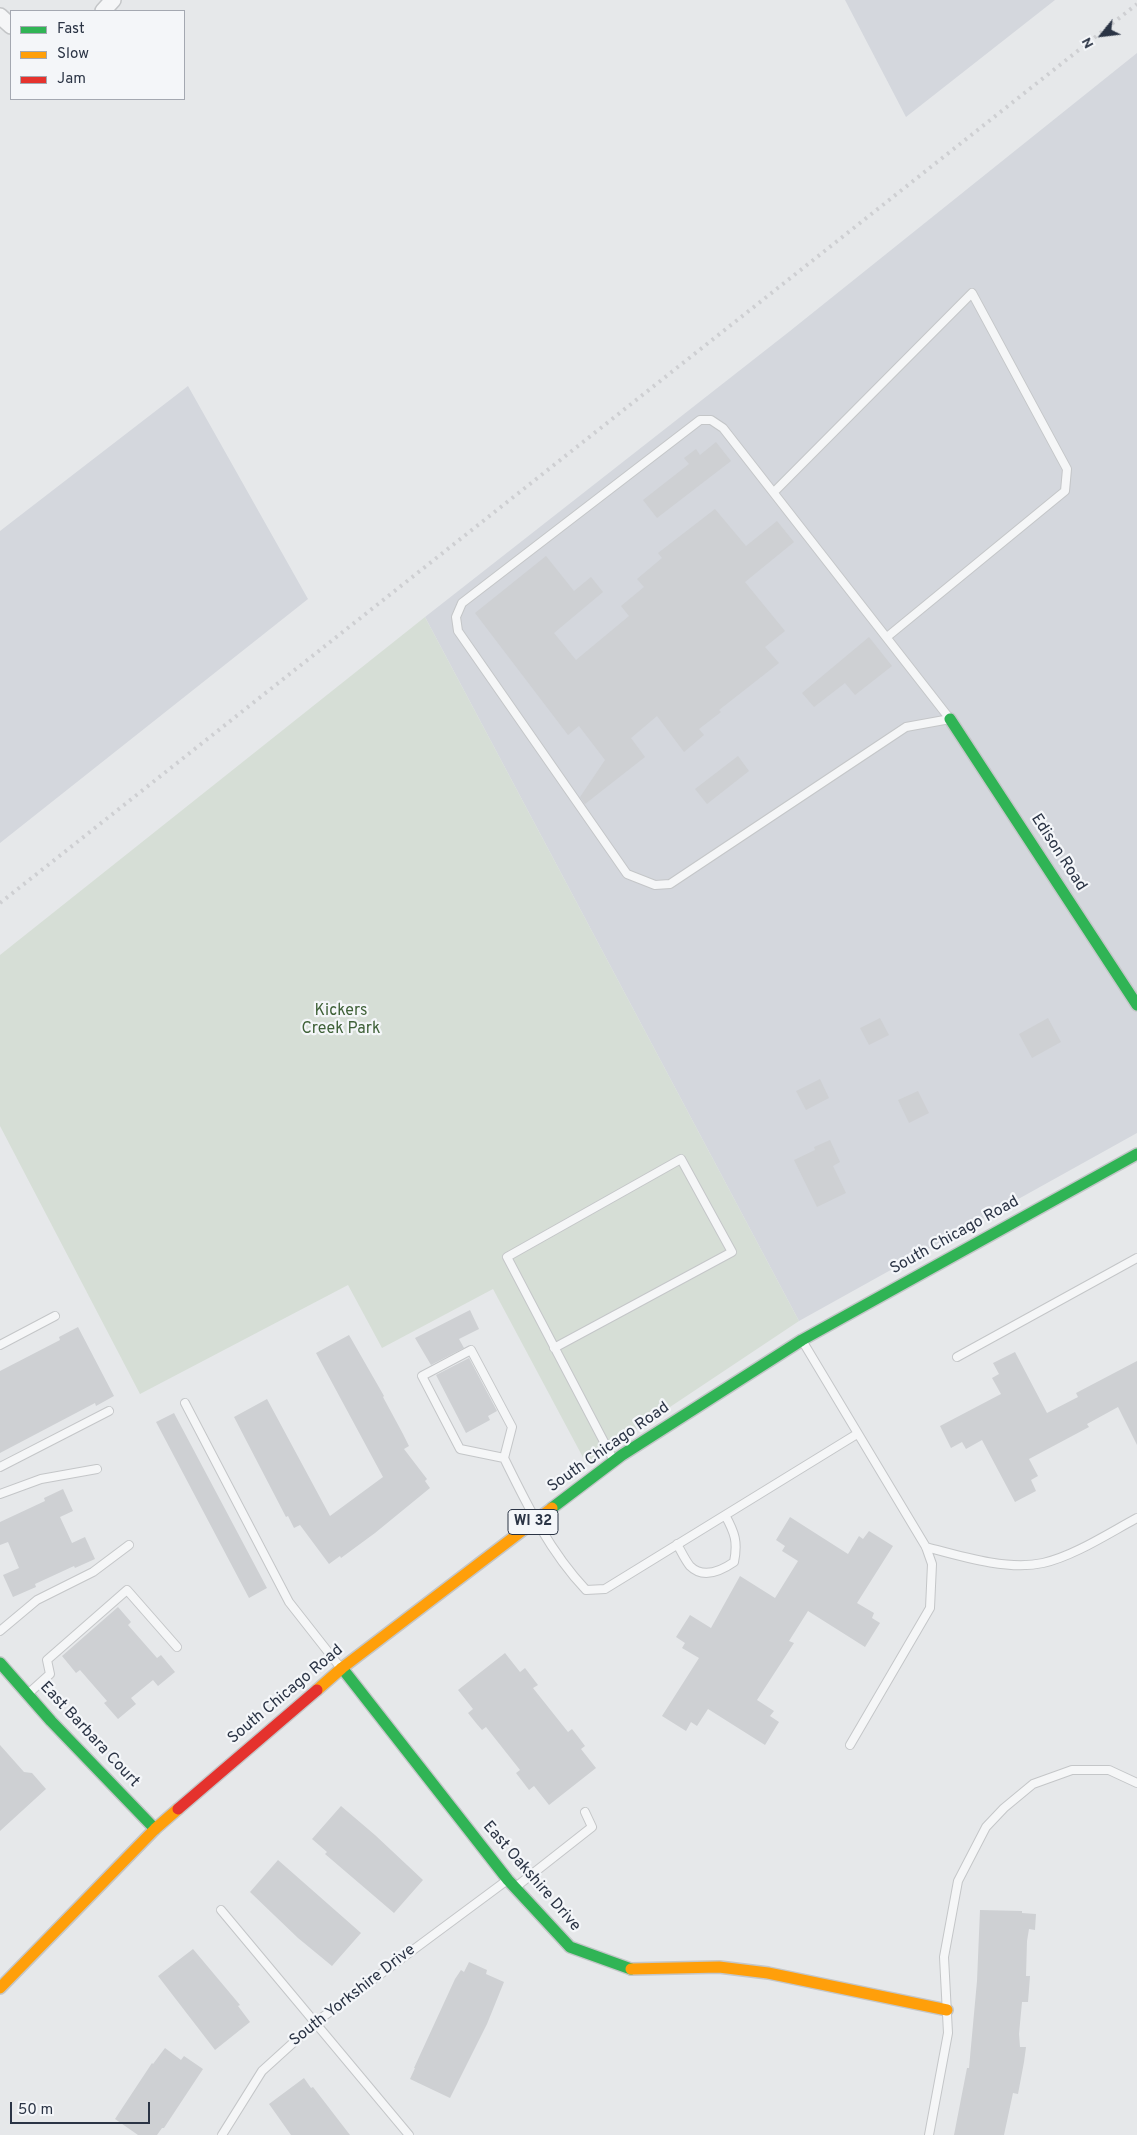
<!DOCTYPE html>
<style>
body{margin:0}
#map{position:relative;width:1137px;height:2135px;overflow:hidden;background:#e6e8ea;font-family:Overpass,sans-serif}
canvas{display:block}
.legend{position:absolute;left:10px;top:10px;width:175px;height:90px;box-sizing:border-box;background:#f4f6f9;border:1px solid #a4a8b1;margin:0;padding:6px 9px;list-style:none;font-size:15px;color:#2b3445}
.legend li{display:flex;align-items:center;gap:10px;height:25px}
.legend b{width:25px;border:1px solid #a4a8b1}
.north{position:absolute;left:1077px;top:10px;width:50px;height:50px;-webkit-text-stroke:4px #f4f6f9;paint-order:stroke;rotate:241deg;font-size:14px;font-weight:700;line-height:20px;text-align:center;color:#2b3445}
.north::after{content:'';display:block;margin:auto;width:18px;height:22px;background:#2b3445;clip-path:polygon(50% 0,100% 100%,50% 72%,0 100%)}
.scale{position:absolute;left:10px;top:2102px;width:140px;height:22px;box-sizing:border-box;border:2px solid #2b3445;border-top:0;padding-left:6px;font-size:15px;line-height:18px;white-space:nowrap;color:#2b3445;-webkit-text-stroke:4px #f4f6f9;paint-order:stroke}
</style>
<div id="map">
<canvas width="1137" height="2135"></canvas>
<ul class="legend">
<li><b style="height:6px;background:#30b455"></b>Fast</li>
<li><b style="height:6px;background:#ff9f0a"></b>Slow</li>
<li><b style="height:6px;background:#e5322d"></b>Jam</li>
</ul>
<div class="north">N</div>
<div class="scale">50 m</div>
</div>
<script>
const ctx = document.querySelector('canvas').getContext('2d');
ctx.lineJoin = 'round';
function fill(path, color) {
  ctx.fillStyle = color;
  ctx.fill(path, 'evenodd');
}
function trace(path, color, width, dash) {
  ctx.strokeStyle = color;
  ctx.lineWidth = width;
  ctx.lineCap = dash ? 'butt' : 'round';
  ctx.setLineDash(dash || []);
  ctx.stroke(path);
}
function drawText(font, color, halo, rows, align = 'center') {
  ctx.font = font + ' Overpass,sans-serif';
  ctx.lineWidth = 4.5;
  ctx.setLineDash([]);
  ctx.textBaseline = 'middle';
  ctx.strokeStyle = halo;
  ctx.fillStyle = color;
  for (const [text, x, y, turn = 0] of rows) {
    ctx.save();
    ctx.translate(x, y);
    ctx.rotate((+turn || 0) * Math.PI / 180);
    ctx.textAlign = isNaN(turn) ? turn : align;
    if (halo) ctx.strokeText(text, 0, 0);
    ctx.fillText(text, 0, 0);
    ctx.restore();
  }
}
fill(new Path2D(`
 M845 0H1055L906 117Z
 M1137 53V1133L799 1321 425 617 790 331Z
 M188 386 308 599 0 843V531Z`), '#d4d7dd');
fill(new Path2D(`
 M425 617 799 1321 586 1463 493 1289 382 1348 348 1285 140 1394 0 1126V955Z`), '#d6ded6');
fill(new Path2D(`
 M716 442 731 461 657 518 643 500 689 464 684 458 696 449 700 455Z
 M715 509 746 546 777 521 794 542 745 582 785 631 765 647 779 663 719 710 721 712 699 729 704 735 684 752 657 716 631 738 645 757 585 804 580 797 605 760 579 726 568 735 475 613 546 556 574 591 591 577 603 592 554 633 576 660 629 616 621 606 644 587 637 579 662 558 658 553Z
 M869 637 892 666 855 695 845 683 814 707 802 693Z
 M738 756 749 771 707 804 695 789Z
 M880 1018 889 1035 869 1045 860 1028Z
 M1048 1018 1061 1042 1032 1058 1019 1034Z
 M820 1079 829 1098 806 1110 796 1091Z
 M918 1091 929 1113 909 1123 898 1100Z
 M830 1140 840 1162 833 1166 846 1193 817 1207 794 1160 815 1150 814 1147Z
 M470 1310 479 1329 459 1339 464 1348 431 1365 415 1338Z
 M78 1327 114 1396 96 1406 95 1403 0 1453V1371L60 1340 59 1337Z
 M349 1335 384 1396 383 1397 403 1434 409 1446 404 1449 427 1479 425 1481 430 1488 375 1533 341 1558 340 1556 329 1564 300 1525 294 1528 288 1516 286 1517 234 1417 267 1399 330 1516 383 1477 316 1353Z
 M1015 1352 1047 1413 1078 1397 1076 1393 1137 1361V1445L1118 1407 1087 1424 1089 1427 1029 1459 1038 1476 1031 1480 1036 1491 1015 1502 982 1440 966 1449 962 1442 951 1448 940 1426 1001 1394 992 1378 999 1374 993 1363Z
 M469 1358 497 1411 488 1416 490 1420 466 1433 436 1375Z
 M174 1413 267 1588 249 1598 156 1422Z
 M63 1489 73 1511 60 1517 72 1543 85 1537 95 1559 75 1568 74 1566 35 1584 36 1587 13 1597 3 1575 19 1568 8 1542 0 1545V1522L45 1501 44 1498Z
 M790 1517 848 1554 859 1536 863 1539 869 1531 893 1546 857 1603 874 1613 872 1618 880 1623 865 1647 808 1611 789 1641 794 1643 757 1700 774 1711 770 1716 779 1722 765 1745 708 1709 697 1726 691 1722 686 1731 662 1716 699 1658 682 1648 685 1643 676 1637 690 1615 711 1628 740 1576 775 1598 798 1561 782 1551 785 1546 776 1540Z
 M118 1607 131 1622 128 1625 157 1658 161 1655 175 1672 158 1686 153 1680 131 1698 136 1704 118 1719 104 1703 107 1701 80 1670 76 1673 62 1656Z
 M505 1653 520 1672 525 1668 538 1685 533 1688 568 1732 572 1729 579 1738 585 1746 581 1749 596 1768 549 1805 534 1786 529 1790 516 1773 520 1770 486 1727 482 1730 476 1723 468 1713 473 1709 458 1690Z
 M0 1745 24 1772 32 1773 46 1789 0 1831Z
 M341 1806 375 1835 423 1880 394 1913 325 1854 327 1852 312 1839Z
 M278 1860 361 1933 332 1966 298 1938 250 1892Z
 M980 1910 1022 1911V1913L1036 1914 1035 1930 1029 1929 1027 1941 1026 1976H1030L1028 2002H1022L1019 2034 1020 2047H1026L1024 2062 1018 2094 1013 2093 1004 2135H954L967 2068H969L977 1981Z
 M193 1949 240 2005 238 2006 250 2022 215 2050 158 1976Z
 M469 1962 487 1970 486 1974 504 1982 487 2024 450 2098 410 2079 415 2068H414L455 1979 461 1970 464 1972Z
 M165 2048 181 2060 184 2056 203 2069 164 2128H162L157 2135H138L115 2119 152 2063 153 2064Z
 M304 2078 311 2088 313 2087 350 2135H291L269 2104Z`), '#ced0d3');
const lane = new Path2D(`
 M700 420H711L723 428 950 719 906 727 670 884 655 885 627 874 458 631 456 617 462 603Z
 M774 492 972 293 1067 469 1065 491 887 637
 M803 1342 926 1547 932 1564 930 1608 850 1745
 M0 1345 55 1316
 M554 1348 732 1252 681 1159 507 1257 613 1459
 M957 1357 1137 1258
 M185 1403 289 1602 340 1667
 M504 1458 512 1427 471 1350 422 1376 460 1449 504 1458C527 1505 550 1552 586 1590L605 1589 857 1434
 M0 1467 109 1411
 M0 1494 41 1479 97 1469
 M677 1544C681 1551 685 1560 690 1566 703 1579 721 1571 734 1562 738 1542 735 1533 725 1515
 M926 1547C960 1556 1008 1571 1043 1563 1074 1556 1109 1533 1137 1518
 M0 1631 37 1600 93 1572 129 1545
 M29 1693 50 1674 47 1660 127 1590 177 1647
 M517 1886 592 1827 585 1812
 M221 1910 409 2135
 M222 2135 262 2071 316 2022 506 1881
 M929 2135 948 2033 944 1957 958 1881 986 1827 1004 1808 1033 1784 1072 1770H1109L1137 1783`);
const street = new Path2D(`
 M103 11 113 0
 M0 16 11 26`);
const fast = new Path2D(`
 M950 719 1137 1005
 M552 1508 622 1455 802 1340 1137 1154
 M0 1663 51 1721 155 1829
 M342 1668 508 1880 570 1947 631 1969`);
const slow = new Path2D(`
 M317 1690 342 1668 552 1508
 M631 1969 719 1967 768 1973 947 2010
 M0 1988 155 1829 178 1809`);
const jam = new Path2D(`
 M178 1809 317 1690`);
trace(lane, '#c4c6c8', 10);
trace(street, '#c4c6c8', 18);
trace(fast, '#c4c6c8', 14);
trace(slow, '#c4c6c8', 14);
trace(jam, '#c4c6c8', 14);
trace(lane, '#f5f6f7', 8);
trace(street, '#f5f6f7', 15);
trace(fast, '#30b455', 11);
trace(slow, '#ff9f0a', 11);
trace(jam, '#e5322d', 11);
trace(new Path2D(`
 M0 903 1137 4`), '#cecfd2', 4, [2.5, 5]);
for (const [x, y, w] of [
 [533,1522,50]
]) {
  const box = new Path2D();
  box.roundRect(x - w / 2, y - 12.5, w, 25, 4);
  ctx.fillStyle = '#f4f6f9';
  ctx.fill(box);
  trace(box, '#2b3445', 1);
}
drawText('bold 15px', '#2b3445', null, [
 ["WI 32",533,1522]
]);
drawText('16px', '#2b3445', '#f4f6f9', [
 ["Edison Road",1058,853,57],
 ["South Chicago Road",955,1236,-29],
 ["South Chicago Road",609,1448,-35],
 ["South Chicago Road",286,1695,-40],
 ["East Barbara Court",89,1735,47],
 ["East Oakshire Drive",531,1877,49],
 ["South Yorkshire Drive",353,1996,-38]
]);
drawText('16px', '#3f6138', '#f4f6f9', [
 ["Kickers",341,1012],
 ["Creek Park",341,1030]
]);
</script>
